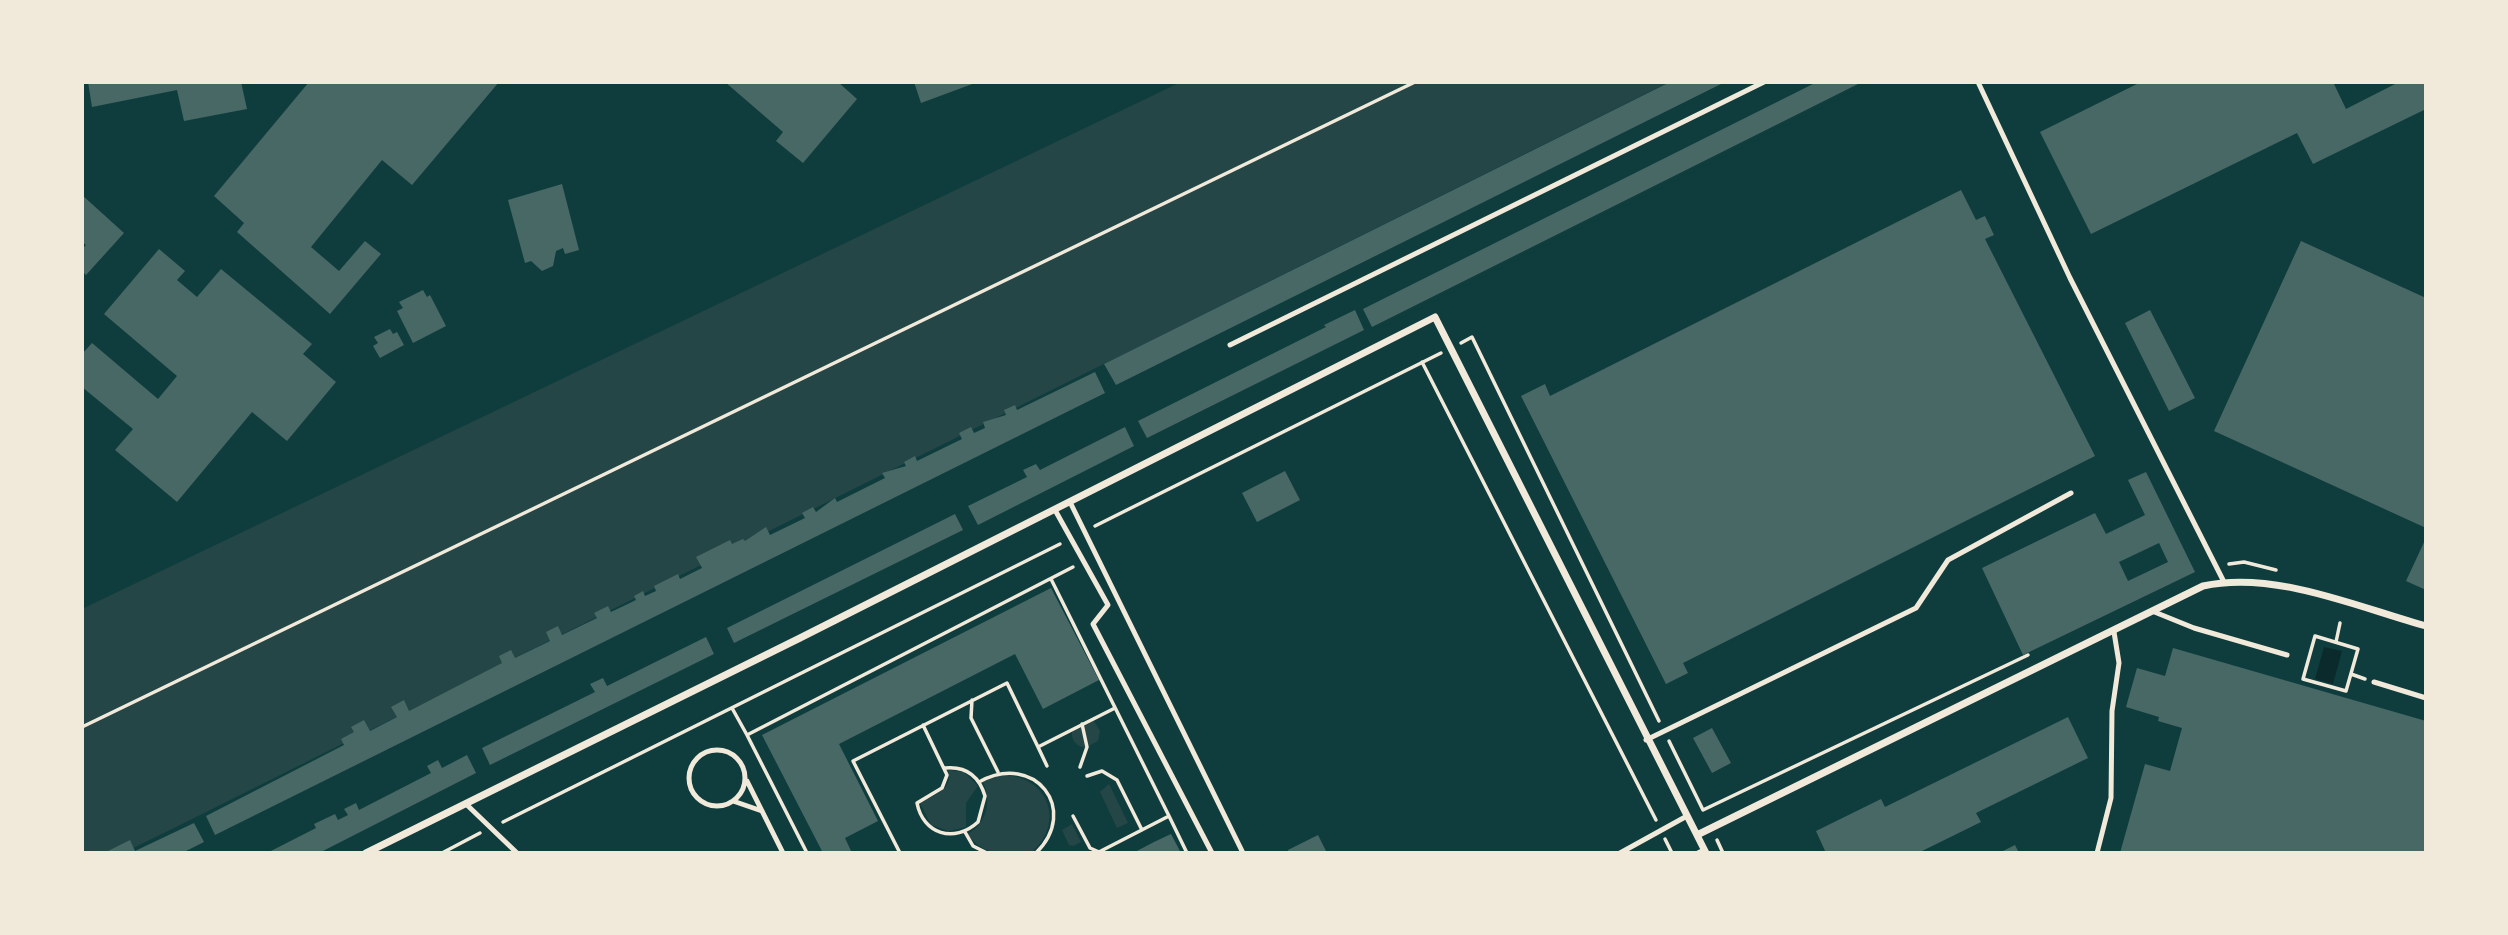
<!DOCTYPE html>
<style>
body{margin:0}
#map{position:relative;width:2508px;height:935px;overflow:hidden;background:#0f3d3e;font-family:"PT Serif",serif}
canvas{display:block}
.frame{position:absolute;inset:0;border:84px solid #f1e9da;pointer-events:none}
</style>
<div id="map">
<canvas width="2508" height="935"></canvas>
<div class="frame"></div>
</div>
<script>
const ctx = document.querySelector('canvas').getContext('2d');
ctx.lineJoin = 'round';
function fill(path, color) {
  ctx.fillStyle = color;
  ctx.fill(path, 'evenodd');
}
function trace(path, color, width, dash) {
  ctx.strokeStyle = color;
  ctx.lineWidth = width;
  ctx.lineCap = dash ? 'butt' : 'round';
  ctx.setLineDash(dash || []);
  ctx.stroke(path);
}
fill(new Path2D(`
 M1181 82 1667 83 180 825 123 853H82V609Z
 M1094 721 1100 731 1098 741 1085 748C1077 746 1071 741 1072 732Z
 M948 770 964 772 978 786 966 803V827L949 831 931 825 920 803C934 795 954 789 948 770Z
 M999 775C1046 773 1068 821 1031 853 1006 853 982 857 968 834 987 822 992 802 983 782Z
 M1109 784 1128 823 1117 828 1100 792Z
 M1072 824 1081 842 1073 846 1069 845 1062 830Z`), '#244646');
fill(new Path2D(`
 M2324 647 2342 651 2333 684 2315 679Z`), '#0a2a2b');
fill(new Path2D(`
 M88 82H241L247 109 184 121 177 90 92 107Z
 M309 82H499L412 185 382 160 311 247 339 271 365 241 381 254 330 314 237 232 244 223 214 196Z
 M725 82H838L857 99 803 163 776 141 783 132Z
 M914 82H975V83L921 103Z
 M1670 82H1725L1116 385 1104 364Z
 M1817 82H1862L1372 327 1363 309Z
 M2141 82H2333L2346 109 2399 82H2426V109L2313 164 2297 133 2091 234 2040 132Z
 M562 184 579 250 565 254 563 248 556 251 553 266 542 271 531 261 525 263 508 200Z
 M1961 190 1976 220 1985 216 1994 235 1985 239 2095 456 1683 663 1688 673 1666 684 1521 396 1545 384 1550 396Z
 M82 195 124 233 86 275 82 271V249L86 245 82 242Z
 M2301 241 2426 298V528L2214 431Z
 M159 249 185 271 177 280 197 297 221 269 312 344 303 354 336 382 287 441 252 412 177 502 115 450 133 429 82 387V354L92 343 158 399 177 376 104 314Z
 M423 290 427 297 430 295 446 326 413 343 397 311 403 308 399 302Z
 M1355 310 1364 330 1147 438 1138 421 1326 327 1324 325Z
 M2150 310 2195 398 2169 411 2125 323Z
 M390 329 393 334 397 332 404 345 380 358 373 346 378 343 374 337Z
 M1095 372 1105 393 215 835 206 816 344 745 341 739 354 732 351 727 364 720 370 731 397 717 391 707 404 700 409 711 502 663 499 656 511 650 515 658 550 641 546 632 558 626 562 635 597 618 594 613 608 606 611 612 636 600 634 596 643 591 645 596 656 591 654 586 678 574 680 579 702 568 696 557 730 540 732 544 743 539 745 541 766 527 770 535 805 518 802 513 813 507 816 512 835 498 837 502 885 478 882 473 906 466 904 462 915 456 917 461 962 439 959 433 971 427 974 433 985 428 983 422 1006 415 1004 410 1015 405 1017 410Z
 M1125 427 1134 446 978 525 968 506 1027 477 1023 470 1036 464 1040 470Z
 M1285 471 1300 500 1257 522 1242 493Z
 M2146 472 2195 572 2023 655 1982 568 2095 513 2106 534 2145 515 2128 480ZM2159 543 2168 562 2128 581 2119 562Z
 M955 514 963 530 734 643 727 628Z
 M2426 538V590L2406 581Z
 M1051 588 1099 680 1043 709 1015 654 839 744 878 821 845 838 852 853H823L762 735Z
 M706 637 714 654 490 765 482 748 595 692 590 684 603 678 607 686Z
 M2173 648 2426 721V853H2120L2145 764 2170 771 2182 728 2158 721 2159 717 2126 707 2137 668 2165 676Z
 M2068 717 2088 758 1976 813 1981 822 1918 853H1826L1816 831 1881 799 1885 807Z
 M1712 728 1731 763 1712 773 1693 738Z
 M467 755 476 773 319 853H267L316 828 314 824 335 814 338 820 348 815 344 809 356 803 359 810 431 773 427 766 438 760 442 768Z
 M194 823 204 842 182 853H104L130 840 135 851Z
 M1171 834 1181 853H1133L1154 842Z
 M1318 835 1327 853H1289L1288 850Z
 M2015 845 2019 853H1999Z`), '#486865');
trace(new Path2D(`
 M1461 343 1472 337 1659 721
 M1422 362 1656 820
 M1095 526 1441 353
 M2229 564 2244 562 2276 570
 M1051 579 1169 816
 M2315 636 2358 649 2346 691 2303 679Z
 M2336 642 2340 623
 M2351 674 2365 679
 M972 700 971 718 998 772
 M732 708 747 735
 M923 725 947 775 942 788 917 803C923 834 954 844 978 822L985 796C979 776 966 766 945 768
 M82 727 1415 82
 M1669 741 1703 810 2028 655
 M1038 747 1047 766
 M1080 767 1087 747 1082 724
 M1087 776 1102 771 1117 780 1142 830
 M979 782C1035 751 1080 810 1036 853
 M1073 816 1090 848 1099 852
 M503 822 1060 544
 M965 832 973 846 987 853
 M1665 839 1672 853
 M1717 840 1723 853
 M442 853 480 833
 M807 853 747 735 1073 567
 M900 853 853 761 1007 683 1038 747 1115 708
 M1097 853 1169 816 1187 853`), '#f1e9da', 3.5);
trace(new Path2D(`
 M1978 82 2070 278 2224 582
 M1230 345 1764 82
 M1070 502 1243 853
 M1055 510 1108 605 1093 624 1212 853
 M2152 611 2194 628 2287 655
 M2374 682 2426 698
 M1646 740 1916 608 1948 560 2071 493
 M689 778a28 28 0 1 1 56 0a28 28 0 1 1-56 0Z
 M747 781 783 853
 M733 801 762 811
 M466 804 517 853
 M1620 853 1687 816
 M1698 853 1704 850
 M2097 853 2111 798 2112 711 2119 663 2114 632`), '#f1e9da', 5);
trace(new Path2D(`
 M1697 835 2203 586C2274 570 2357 607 2426 626
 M366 853 800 638 1435 317 1706 853`), '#f1e9da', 7);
</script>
